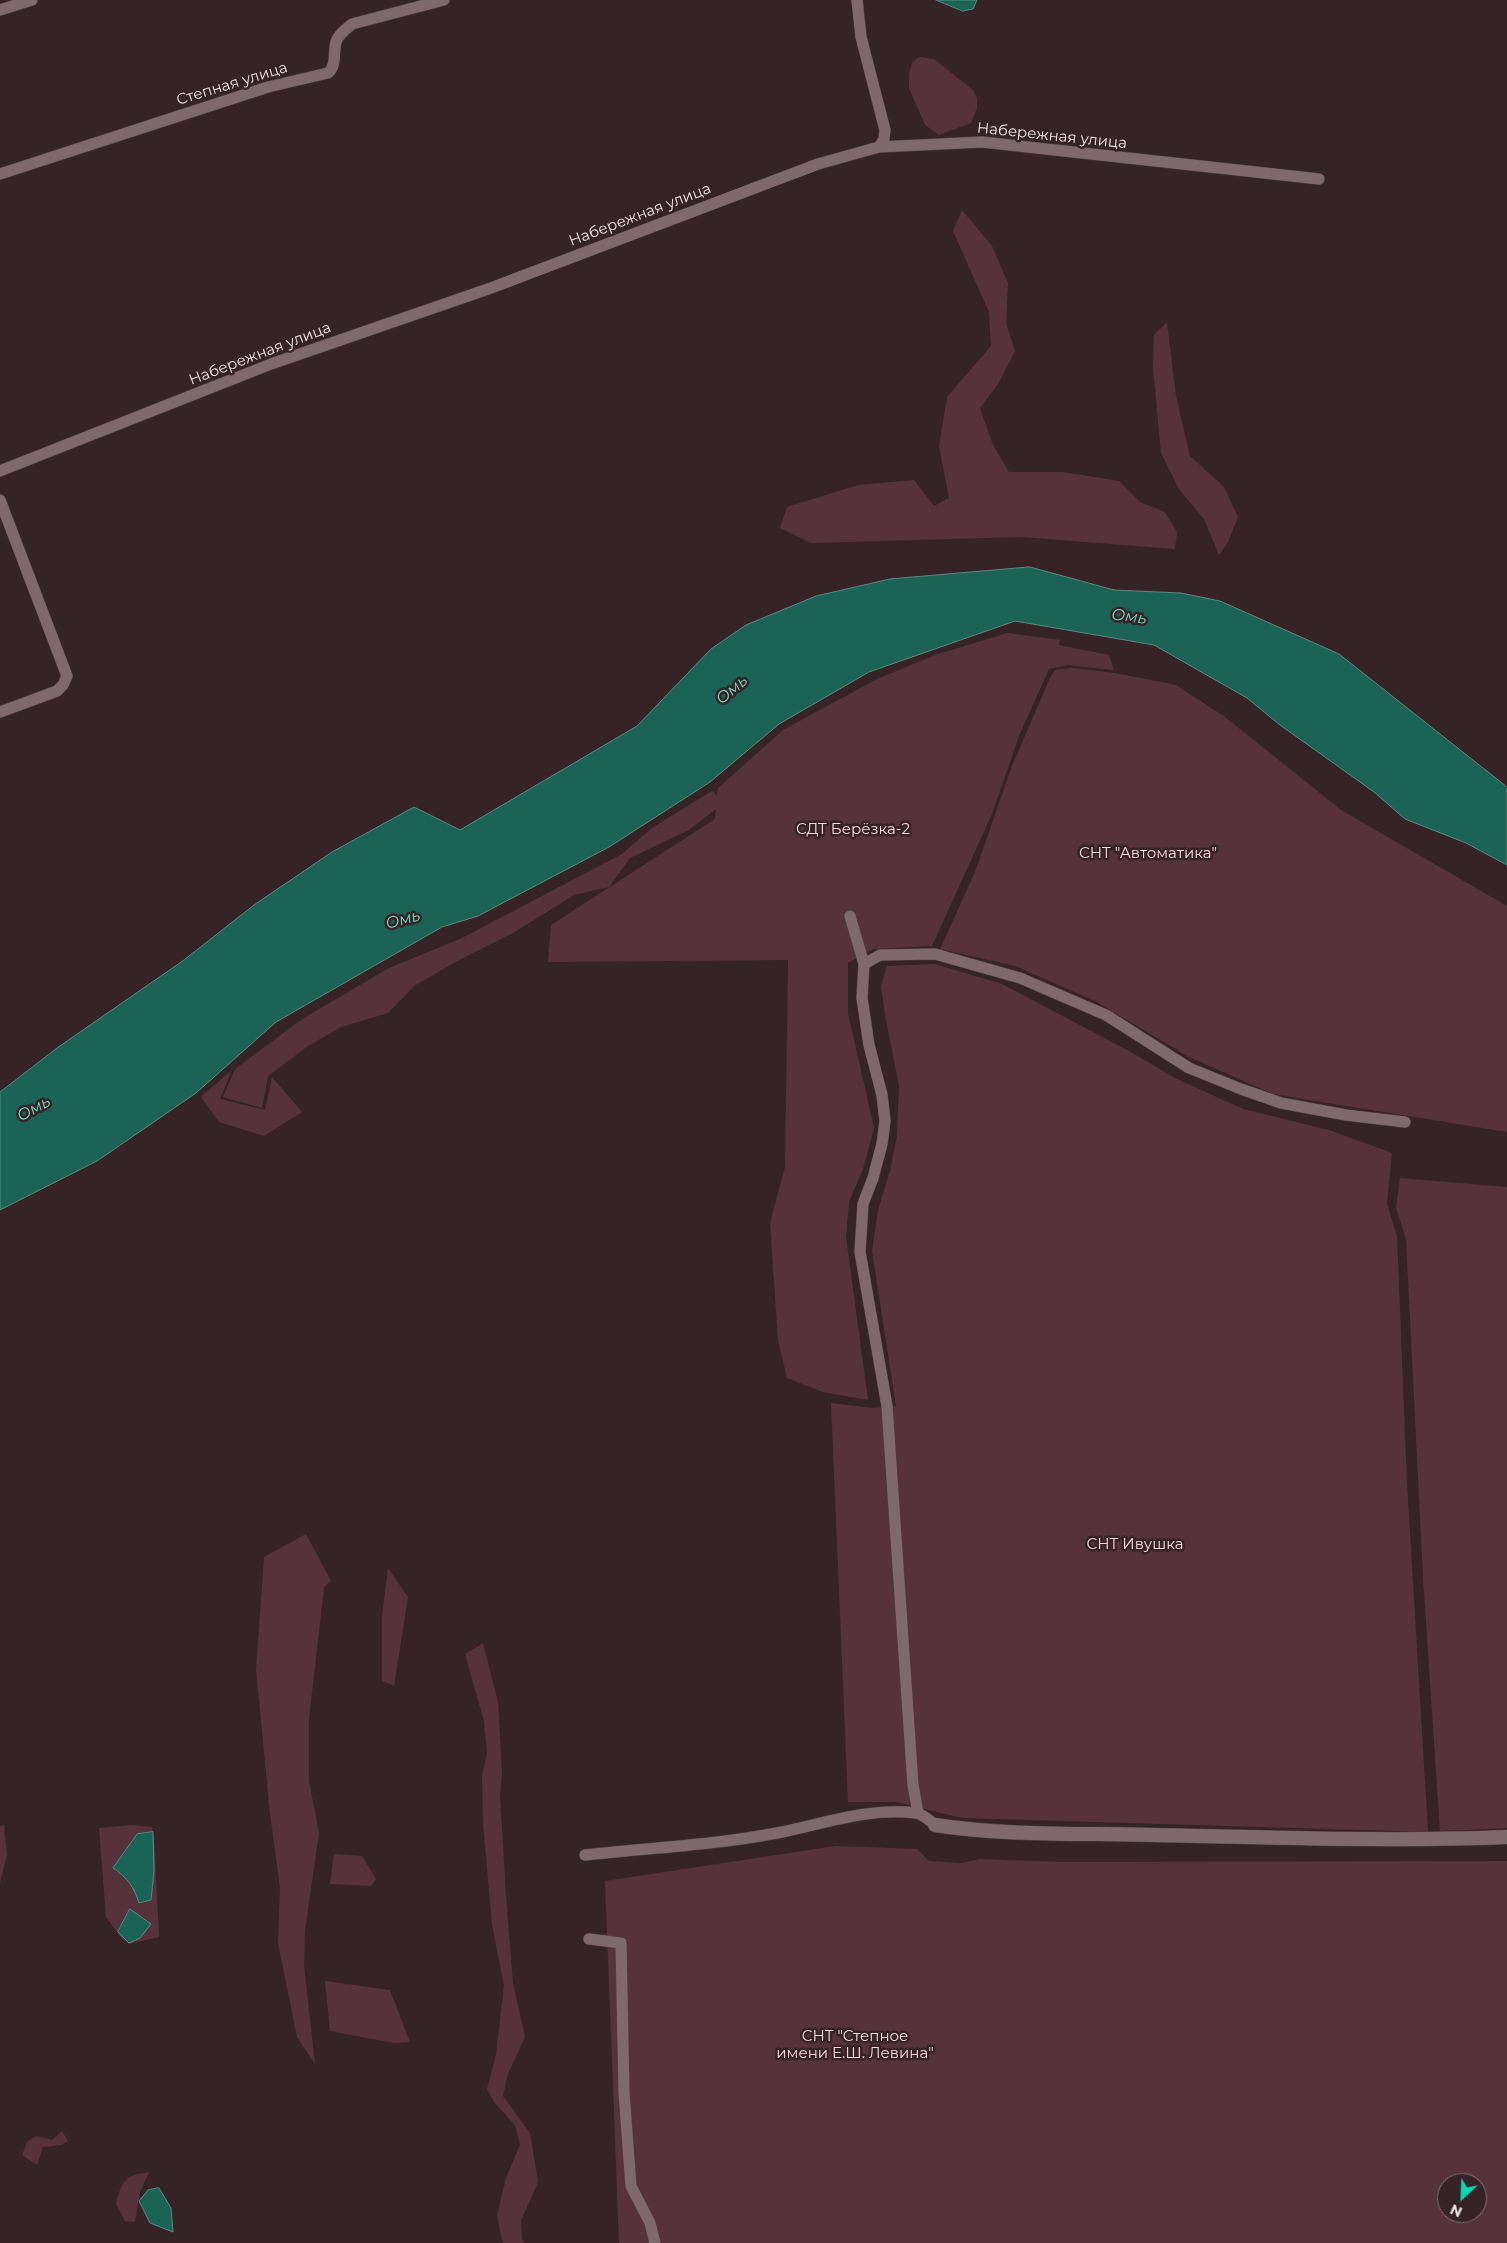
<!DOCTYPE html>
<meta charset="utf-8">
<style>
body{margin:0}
#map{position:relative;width:1507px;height:2243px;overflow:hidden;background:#362328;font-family:Montserrat,sans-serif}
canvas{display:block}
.north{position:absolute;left:1437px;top:2173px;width:50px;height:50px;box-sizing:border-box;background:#362328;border:1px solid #817074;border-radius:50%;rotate:205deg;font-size:14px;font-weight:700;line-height:20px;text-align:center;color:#f1e3e6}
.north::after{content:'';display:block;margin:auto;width:18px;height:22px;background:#0ed5b4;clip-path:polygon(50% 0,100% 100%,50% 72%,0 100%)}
</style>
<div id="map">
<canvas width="1507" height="2243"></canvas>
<div class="north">N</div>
</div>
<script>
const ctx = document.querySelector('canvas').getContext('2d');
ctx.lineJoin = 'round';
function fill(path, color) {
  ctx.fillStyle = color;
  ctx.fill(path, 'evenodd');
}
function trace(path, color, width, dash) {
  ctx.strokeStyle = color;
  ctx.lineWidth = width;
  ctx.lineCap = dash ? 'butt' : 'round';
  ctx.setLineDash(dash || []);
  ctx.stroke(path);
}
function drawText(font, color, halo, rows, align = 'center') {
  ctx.font = font + ' Montserrat,sans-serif';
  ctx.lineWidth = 5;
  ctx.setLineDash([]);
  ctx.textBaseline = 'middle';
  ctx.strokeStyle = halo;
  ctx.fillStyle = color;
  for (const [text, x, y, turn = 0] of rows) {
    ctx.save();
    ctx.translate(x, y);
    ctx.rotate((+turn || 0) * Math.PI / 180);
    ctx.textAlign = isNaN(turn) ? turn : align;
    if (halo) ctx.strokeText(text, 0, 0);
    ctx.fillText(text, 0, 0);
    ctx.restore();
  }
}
fill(new Path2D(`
 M919 57 934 59 973 90 977 98V108L971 123 939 135 925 125 909 88V74L912 63Z
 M962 210 992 246 1008 283 1006 323 1015 351 998 384 980 408 993 445 1009 472H1063L1119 481 1140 502 1165 512 1177 532 1175 549 1022 537 811 543 780 528 787 507 858 485 914 480 934 506 949 498 939 446 947 397 991 346 989 312 953 231Z
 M1167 323 1176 396 1190 456 1224 487 1238 517 1228 542 1219 555 1204 519 1179 489 1161 453 1153 368 1154 334Z
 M1007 633 1060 640 1059 645 1109 655 1114 670 1068 665 1049 669 1019 736 992 814 932 946 873 949 848 963V1013L874 1128 863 1169 849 1202 846 1237 868 1400 823 1392 787 1378 778 1340 770 1223 785 1167 788 960 548 962 551 925 715 819 716 809 689 830 630 858 609 887 574 895 513 933 461 959 414 986 388 1013 341 1027 308 1046 268 1076 262 1108 223 1097 235 1069 302 1019 389 968 460 939 622 854 652 828 712 791 717 796 718 788 783 730 875 680 935 655Z
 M1072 668 1115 673 1176 685 1225 717 1341 810 1507 906V1132L1273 1094 1189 1057 1095 1001 1015 966 940 949 975 872 1012 766 1049 680 1055 670Z
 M935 964 1002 984 1129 1051 1175 1078 1243 1109 1329 1130 1392 1153 1387 1203 1397 1237 1407 1483 1428 1832 962 1818 896 1802H848L831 1403 872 1408 896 1406 872 1251 878 1210 890 1171 897 1136 899 1086 886 1020 881 986 887 966Z
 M232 1070 220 1099 265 1110 272 1077 302 1112 264 1136 219 1122 201 1097Z
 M1400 1178 1507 1187V1828L1440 1831 1423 1577 1406 1239 1396 1208Z
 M306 1534 331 1581 324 1587 309 1719V1781L319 1833 305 1930 304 1965 315 2064 297 2037 278 1943 280 1888 270 1813 256 1670 264 1557Z
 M388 1568 408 1597 394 1686 382 1681V1617Z
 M483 1643 498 1702 502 1773 500 1796 506 1896 513 1983 525 2037 508 2074 503 2096 530 2133 538 2182 521 2221 522 2239 524 2243H504L502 2240 497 2215 506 2178 520 2145 515 2125 494 2102 487 2089 496 2054 504 1986 492 1924 483 1822 482 1775 487 1753 484 1721 465 1654Z
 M4 1825 7 1855 0 1883V1826Z
 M132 1825 152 1827 154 1835 159 1937 129 1944 122 1939 106 1917 99 1828ZM137 1834 154 1870 151 1900 139 1903C134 1887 126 1878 114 1867Z
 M836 1846 917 1849 929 1861 960 1863 980 1859 1063 1862 1507 1861V2243H619L605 1881ZM1447 2183H1477V2213H1447Z
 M334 1854 362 1856 376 1879 371 1886 330 1884Z
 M325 1981 390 1990 410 2042 394 2043 330 2031Z
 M62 2131 68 2141 61 2145 43 2147 37 2165 22 2155 27 2142 36 2136 52 2140Z
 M149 2172 140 2192 135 2222 125 2221 116 2204C122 2180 124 2176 149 2172Z`), '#56333c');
const water = new Path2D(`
 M936 0H977L973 9 963 11Z
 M1030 567 1114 590 1181 593 1220 601 1339 654 1507 787V865L1466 843 1405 819 1374 792 1280 725 1247 698 1154 645 1015 621 869 672 779 724 710 782 609 847 478 916 442 927 276 1022 196 1093 97 1161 0 1210V1092L57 1048 184 960 254 905 332 852 414 807 460 830 637 726 711 649 746 625 816 596 890 579Z
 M153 1832 154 1870 151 1900 139 1903C134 1887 127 1877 113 1868L137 1834Z
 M130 1909 151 1924 140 1938 129 1943 118 1932Z
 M159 2188 171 2208 173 2232 150 2223 139 2201 148 2190Z`);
fill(water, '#1b6455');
trace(water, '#5b8a80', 1);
const minor = new Path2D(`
 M857 0 861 37 885 130 884 139 879 147
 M0 10 32 0
 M0 174 268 87 328 73C337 65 333 53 336 42 338 35 346 29 352 24L444 0
 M0 471 271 364 491 288 818 164 879 147 982 142 1319 179
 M0 500 67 676 63 685 57 691 0 712
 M850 916 864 964 862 998 869 1045 882 1095 885 1121 882 1144 873 1178 863 1204 860 1252 887 1406 913 1785 918 1813
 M864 964 880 955 935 954 1020 978 1106 1015 1189 1068 1241 1089 1281 1103 1346 1115 1405 1122
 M585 1855C649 1848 714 1845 777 1833 823 1824 869 1807 916 1813 923 1814 930 1821 935 1825
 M589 1939 621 1943 624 2093 631 2186 650 2223 655 2243`);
const tertiary = new Path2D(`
 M935 1825C1007 1836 1082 1833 1155 1835 1272 1837 1390 1842 1507 1837`);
trace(minor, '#504044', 12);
trace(tertiary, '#504044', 15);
trace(minor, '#80696e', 11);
trace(tertiary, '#80696e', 14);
drawText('15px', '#f1e3e6', '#362328', [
 ["Степная улица",232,84,-17],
 ["Набережная улица",1052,136,6],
 ["Набережная улица",640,215,-21],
 ["Набережная улица",260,354,-21]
]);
drawText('15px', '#fbd6df', '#362328', [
 ["СДТ Берёзка-2",853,830],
 ["СНТ \"Автоматика\"",1148,854],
 ["СНТ Ивушка",1135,1545],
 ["СНТ \"Степное",855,2037],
 ["имени Е.Ш. Левина\"",855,2054]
]);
drawText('italic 16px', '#71d9c1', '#362328', [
 ["Омь",1129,617,8],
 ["Омь",732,690,-40],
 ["Омь",403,920,-15],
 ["Омь",34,1109,-29]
]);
</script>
